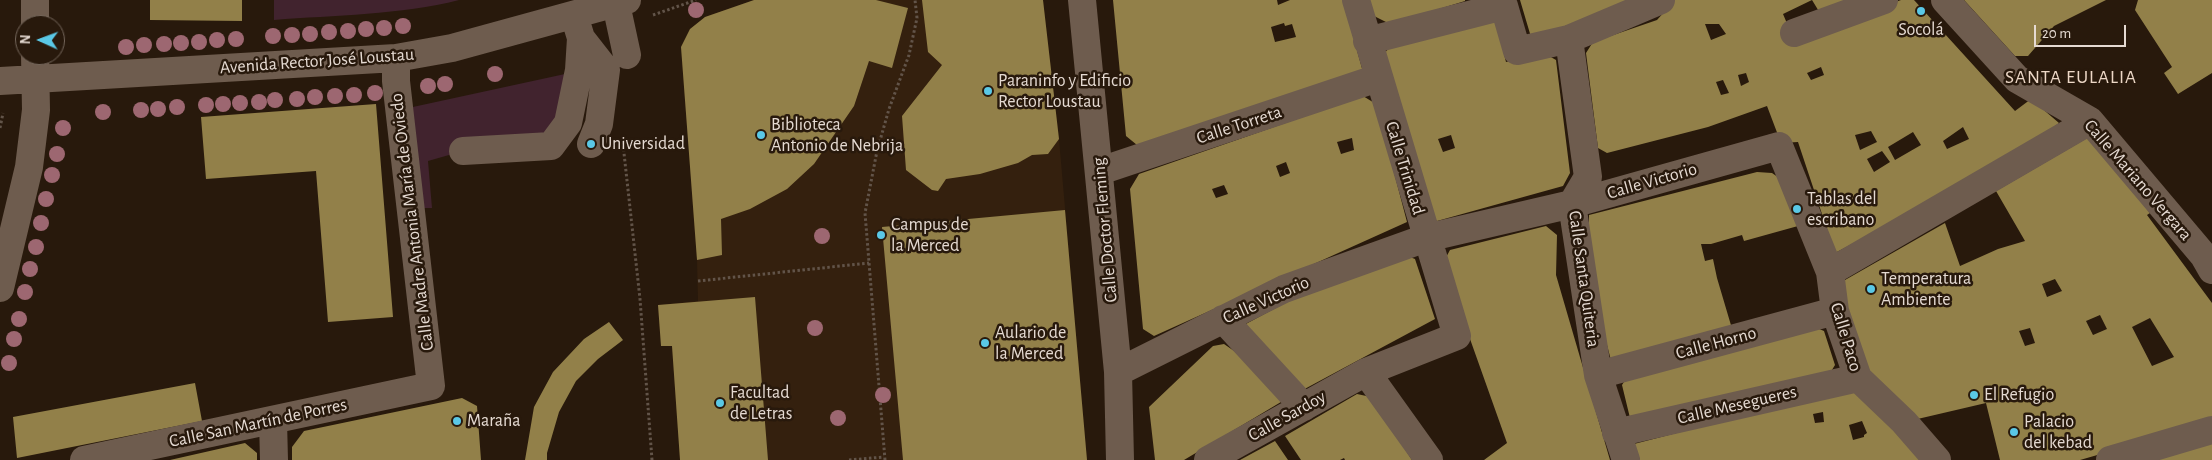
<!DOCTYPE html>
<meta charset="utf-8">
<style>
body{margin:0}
#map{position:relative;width:2212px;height:460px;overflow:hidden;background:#28190c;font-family:"Alegreya Sans",sans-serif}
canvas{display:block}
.north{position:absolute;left:15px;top:15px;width:50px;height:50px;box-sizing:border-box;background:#28190c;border:1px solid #74665b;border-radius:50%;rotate:272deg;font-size:14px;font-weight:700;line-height:20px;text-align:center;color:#e5dad2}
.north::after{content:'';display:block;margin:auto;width:18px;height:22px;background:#5ac8e6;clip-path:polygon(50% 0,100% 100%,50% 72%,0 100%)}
.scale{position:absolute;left:2034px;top:25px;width:92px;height:22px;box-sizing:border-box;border:2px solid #e5dad2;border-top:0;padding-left:6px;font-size:15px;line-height:18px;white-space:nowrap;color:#e5dad2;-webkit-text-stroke:4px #28190c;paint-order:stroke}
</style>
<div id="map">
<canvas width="2212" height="460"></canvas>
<div class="north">N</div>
<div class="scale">20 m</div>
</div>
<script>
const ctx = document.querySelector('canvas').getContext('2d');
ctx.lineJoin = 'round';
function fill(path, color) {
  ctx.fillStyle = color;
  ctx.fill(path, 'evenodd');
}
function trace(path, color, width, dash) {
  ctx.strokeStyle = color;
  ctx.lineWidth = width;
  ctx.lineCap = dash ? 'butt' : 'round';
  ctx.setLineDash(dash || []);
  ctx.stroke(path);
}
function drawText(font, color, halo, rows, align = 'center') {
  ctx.font = font + ' "Alegreya Sans",sans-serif';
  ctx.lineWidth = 5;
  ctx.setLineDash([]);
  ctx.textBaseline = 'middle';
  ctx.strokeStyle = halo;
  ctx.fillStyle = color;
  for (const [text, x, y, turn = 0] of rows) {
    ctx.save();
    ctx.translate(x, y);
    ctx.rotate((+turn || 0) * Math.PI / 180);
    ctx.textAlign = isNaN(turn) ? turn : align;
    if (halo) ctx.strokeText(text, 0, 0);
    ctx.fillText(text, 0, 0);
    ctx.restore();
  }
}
fill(new Path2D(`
 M754 0H1043L1059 139 1087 460H680L672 346H661L658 305 698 301 697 260 681 47 690 29 705 17Z`), '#34200e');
fill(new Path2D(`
 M274 0H459C401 15 334 15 274 20Z
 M565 74 551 146 463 151 428 161 432 208H411L399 110Z`), '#41232e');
fill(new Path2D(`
 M150 0H242V21L150 20Z
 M754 0H876L908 8 892 68 869 61 854 106 814 164 787 189 750 209 721 219 722 255 697 260 681 47 690 29 705 17Z
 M922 0H1043L1059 139 1048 154 1032 155 1018 163 980 174 946 179 938 191 932 190 906 170 902 116 942 65 928 52Z
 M1113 0H1277L1278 5 1290 0H1343L1363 72 1137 145 1126 136ZM1284 23 1285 26 1292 24 1296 37 1275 42 1271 27Z
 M1368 0H1465V1L1390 24 1372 15Z
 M1520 0H1646L1531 37Z
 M1675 0H1870L1823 18 1812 0 1783 14 1794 40 1901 0H1914L2015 111 2031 99 2059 123 2007 163 1835 253 1798 142 1781 143 1767 106 1708 127 1607 153 1598 148 1586 53 1593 42 1657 20ZM1705 24H1719L1726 34 1711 40ZM1821 67 1824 75 1811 80 1807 73ZM1746 73 1749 82 1741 86 1738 75ZM1723 80 1729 93 1721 95 1716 82ZM1963 127 1969 139 1947 149 1943 141ZM1871 131 1877 142 1860 150 1855 135ZM1913 132 1921 145 1895 160 1888 147ZM1882 151 1890 162 1874 172 1867 159Z
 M1964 0H2106L2054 26 2028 56H2015Z
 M2138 0H2212V73L2178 94 2164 73 2172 67 2135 10Z
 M1495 17 1506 62 1542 52 1556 60 1570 173 1563 186 1437 221 1428 215 1382 56 1389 48ZM1451 135 1455 148 1443 152 1438 139Z
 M1363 96 1376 104 1407 222 1154 336 1143 329 1130 189 1139 174ZM1352 138 1354 150 1341 154 1337 142ZM1286 162 1290 173 1280 177 1276 166ZM1224 185 1228 194 1216 198 1212 189Z
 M376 104 393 317 328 322 316 171 206 179 201 117Z
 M2087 138 2101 150 2150 213 2147 215 2212 303V422L2080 460H2000L1986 403 1909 421 1867 374 1838 284 1945 223 1960 266 1998 249 2025 241 1996 191ZM2055 279 2062 291 2047 297 2042 284ZM2100 315 2107 329 2093 335 2086 321ZM2150 318 2174 357 2152 366 2132 327ZM2030 328 2035 343 2025 346 2019 331Z
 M1757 172 1772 173 1782 180 1798 226 1744 241 1742 235 1711 244H1701L1705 261 1713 259 1717 278 1733 332 1612 364 1589 277V215Z
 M1065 210 1087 460H903L882 227Z
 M1546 226 1557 235 1556 275 1610 460H1484L1507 443 1443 263 1450 250Z
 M1402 254 1415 259 1435 319 1299 392 1244 325 1294 298Z
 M755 297 768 460H680L672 346H661L658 305Z
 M609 322 623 340 598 359 576 381 559 412 547 453V460H525L534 407 553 372 584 339Z
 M1812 326 1824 331 1835 365 1827 378 1630 418 1622 385 1629 374Z
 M1224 344 1266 373 1286 399 1184 460H1155L1149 407 1213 346Z
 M195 383 202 421 17 458 13 417Z
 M1847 389 1863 393 1925 460H1640L1634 444ZM1823 412 1824 422 1815 423 1813 414ZM1862 421 1867 433 1864 435V437L1853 440 1849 425Z
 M1357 394 1371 397 1412 460H1345L1344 458 1340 460H1301L1285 436Z
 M462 398 477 406 481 460H292V447L304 431Z
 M2212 438V460H2142Z
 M1275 441 1288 460H1240Z
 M245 443 257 453V460H170Z`), '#928049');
trace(new Path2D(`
 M653 15 696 0
 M0 128 3 113
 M623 144 640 299 652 460
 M698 281 869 263
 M849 460 884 457
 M885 460 865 213 877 151 889 109 909 55 917 18 915 0`), '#625449', 3, [2.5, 2.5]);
trace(new Path2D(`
 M35 0V25
 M1082 0 1118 372 1120 460
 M1945 0 2017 79 2090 121 2204 256 2212 270
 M616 4 627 55
 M1794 33 1884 0
 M581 38 606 70 599 124 591 144
 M1569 39 1588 177 1572 204 1598 375 1626 460
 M1367 41 1504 6 1517 51 1569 39 1661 0
 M0 81 396 58 452 48 627 0
 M463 151 551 146 568 123 579 70 581 38 574 15
 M1100 171 1378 78
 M1830 272 2090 121
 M0 288 29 167 36 110 35 55
 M1223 319 1304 407
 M1118 372 1284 289 1426 238 1572 204 1779 146 1830 272 1835 311 1858 378 1904 422 1937 460
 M1366 372 1429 460
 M1598 375 1835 311
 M273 420 274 460
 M1616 433 1858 378
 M84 460 431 386 396 81V58
 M1208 460 1366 372 1457 336 1356 0
 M2110 460 2212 430`), '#6e5c4e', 28);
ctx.fillStyle = '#9d6771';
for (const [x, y] of [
 [696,10],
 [403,26],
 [384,28],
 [366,29],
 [348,31],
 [329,32],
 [310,34],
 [292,35],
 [273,36],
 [236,39],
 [217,40],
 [199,42],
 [181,43],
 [164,44],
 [144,45],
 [126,47],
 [495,74],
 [445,84],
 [428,86],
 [375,93],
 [354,95],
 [335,96],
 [315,97],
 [297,99],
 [275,100],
 [259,102],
 [240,103],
 [223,104],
 [206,105],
 [177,107],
 [158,109],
 [141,110],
 [103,112],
 [63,128],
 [57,154],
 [52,175],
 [46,199],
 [41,223],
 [822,236],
 [36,247],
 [30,269],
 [25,292],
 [19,319],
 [815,328],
 [14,339],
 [9,363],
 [883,395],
 [838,418]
]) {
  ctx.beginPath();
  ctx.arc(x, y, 8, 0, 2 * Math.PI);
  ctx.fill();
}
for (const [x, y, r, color] of [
 [1921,11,5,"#5ac8e6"],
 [988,91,5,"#5ac8e6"],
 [761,135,5,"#5ac8e6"],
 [591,144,5,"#5ac8e6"],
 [1797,209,5,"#5ac8e6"],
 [881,235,5,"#5ac8e6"],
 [1871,289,5,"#5ac8e6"],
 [985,343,5,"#5ac8e6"],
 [1974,395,5,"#5ac8e6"],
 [720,403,5,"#5ac8e6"],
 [457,421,5,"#5ac8e6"],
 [2014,432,5,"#5ac8e6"]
]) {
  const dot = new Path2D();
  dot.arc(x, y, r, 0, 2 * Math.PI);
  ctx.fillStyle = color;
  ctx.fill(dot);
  trace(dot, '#28190c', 2);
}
drawText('18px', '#e5dad2', '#28190c', [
 ["Socolá",1921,30,"center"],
 ["Paraninfo y Edificio",998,81],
 ["Rector Loustau",998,102],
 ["Biblioteca",771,125],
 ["Antonio de Nebrija",771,146],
 ["Universidad",601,144],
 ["Tablas del",1807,199],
 ["escribano",1807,220],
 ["Campus de",891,225],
 ["la Merced",891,246],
 ["Temperatura",1881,279],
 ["Ambiente",1881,300],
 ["Aulario de",995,333],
 ["la Merced",995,354],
 ["Facultad",730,393],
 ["de Letras",730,414],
 ["El Refugio",1984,395],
 ["Maraña",467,421],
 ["Palacio",2024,422],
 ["del kebad",2024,443]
], 'left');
drawText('18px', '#e5dad2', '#28190c', [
 ["Avenida Rector José Loustau",317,61,-4],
 ["Calle Torreta",1239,125,-18],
 ["Calle Trinidad",1405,168,73],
 ["Calle Mariano Vergara",2138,180,49],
 ["Calle Victorio",1652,181,-16],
 ["Calle Madre Antonia María de Oviedo",412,222,-97],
 ["Calle Doctor Fleming",1105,230,-95],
 ["Calle Santa Quiteria",1584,279,82],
 ["Calle Victorio",1266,300,-24],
 ["Calle Paco",1846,337,73],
 ["Calle Horno",1716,343,-15],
 ["Calle Mesegueres",1737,405,-13],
 ["Calle Sardoy",1287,416,-29],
 ["Calle San Martín de Porres",258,423,-12]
]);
ctx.letterSpacing = '1px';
drawText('19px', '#edd8c7', '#28190c', [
 ["SANTA EULALIA",2071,77]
]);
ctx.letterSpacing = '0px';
</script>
